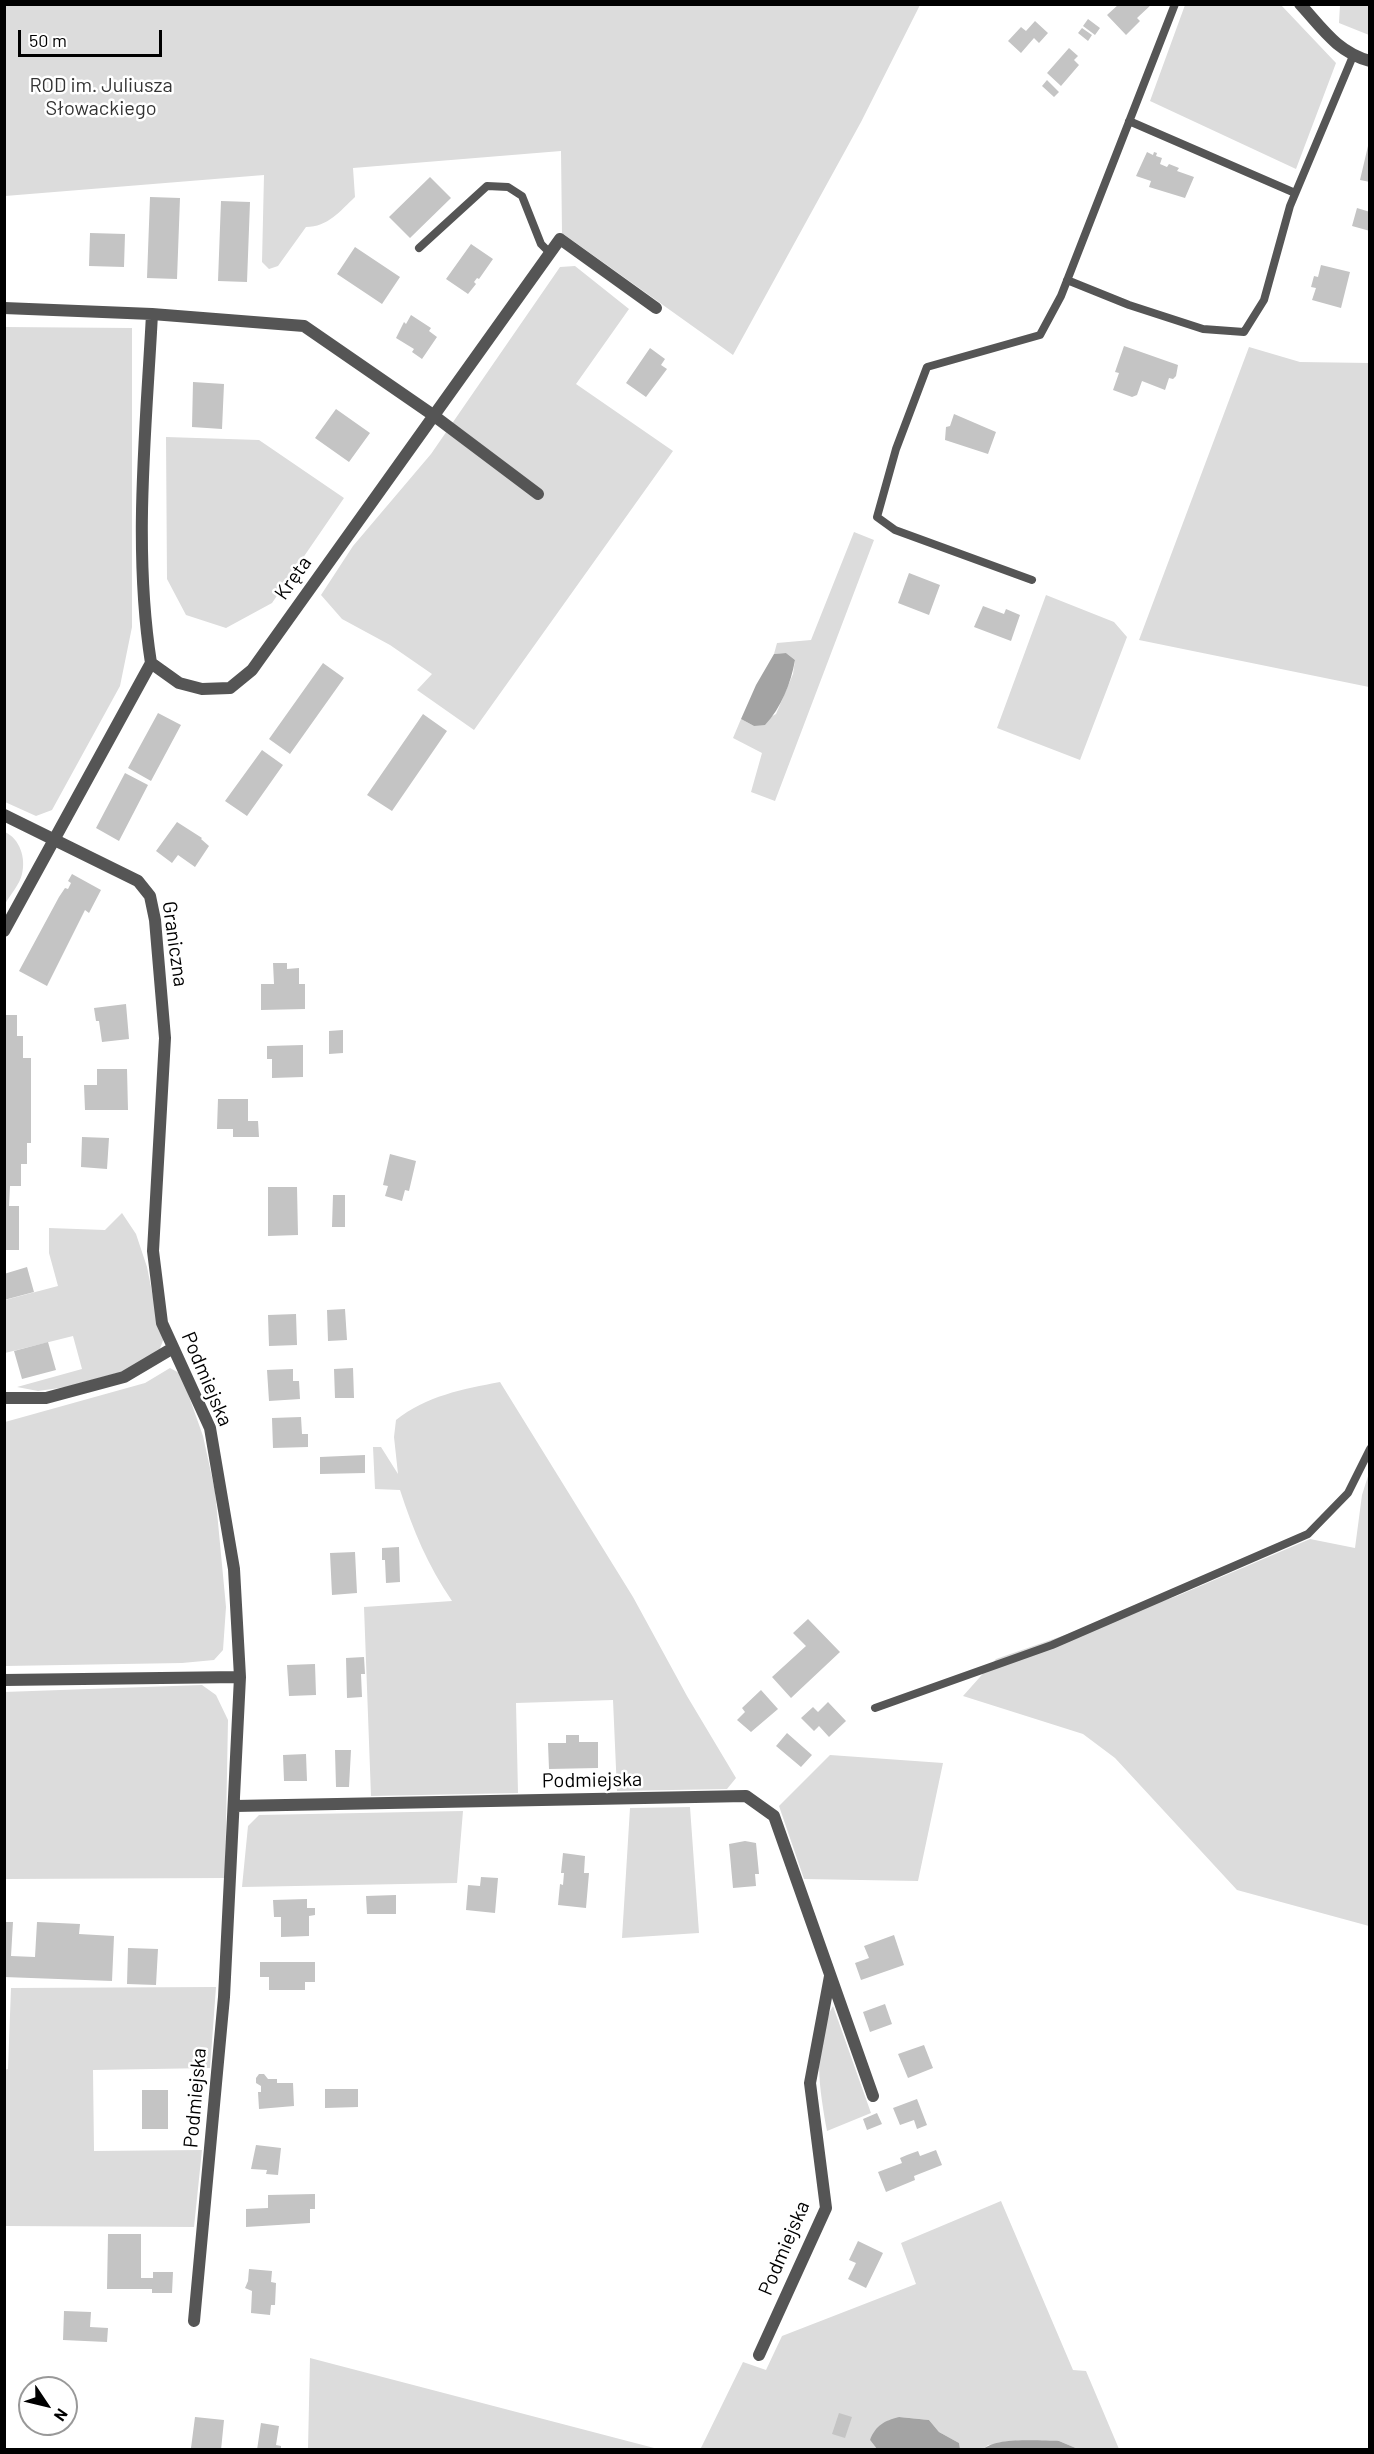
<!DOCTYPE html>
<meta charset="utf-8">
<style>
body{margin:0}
#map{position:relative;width:1374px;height:2454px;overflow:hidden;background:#fff;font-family:Barlow,sans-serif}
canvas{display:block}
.frame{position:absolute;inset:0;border:6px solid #000;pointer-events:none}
.north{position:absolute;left:18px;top:2376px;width:60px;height:60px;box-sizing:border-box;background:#fff;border:2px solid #999;border-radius:50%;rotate:125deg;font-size:16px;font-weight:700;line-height:24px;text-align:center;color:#000}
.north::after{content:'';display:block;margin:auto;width:21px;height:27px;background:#000;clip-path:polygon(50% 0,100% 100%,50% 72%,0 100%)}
.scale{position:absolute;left:18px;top:30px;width:144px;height:27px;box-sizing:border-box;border:3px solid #000;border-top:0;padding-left:8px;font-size:18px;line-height:21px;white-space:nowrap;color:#000;-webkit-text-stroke:4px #fff;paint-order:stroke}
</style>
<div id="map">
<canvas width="1374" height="2454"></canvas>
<div class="frame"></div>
<div class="north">N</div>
<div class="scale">50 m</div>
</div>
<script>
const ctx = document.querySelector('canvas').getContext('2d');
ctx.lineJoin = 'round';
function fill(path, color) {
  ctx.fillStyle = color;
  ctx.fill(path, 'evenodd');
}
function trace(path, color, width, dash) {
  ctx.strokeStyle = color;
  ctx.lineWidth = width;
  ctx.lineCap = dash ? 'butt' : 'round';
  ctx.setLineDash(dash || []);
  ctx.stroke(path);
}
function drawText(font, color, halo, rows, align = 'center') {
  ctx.font = font + ' Barlow,sans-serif';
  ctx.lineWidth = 5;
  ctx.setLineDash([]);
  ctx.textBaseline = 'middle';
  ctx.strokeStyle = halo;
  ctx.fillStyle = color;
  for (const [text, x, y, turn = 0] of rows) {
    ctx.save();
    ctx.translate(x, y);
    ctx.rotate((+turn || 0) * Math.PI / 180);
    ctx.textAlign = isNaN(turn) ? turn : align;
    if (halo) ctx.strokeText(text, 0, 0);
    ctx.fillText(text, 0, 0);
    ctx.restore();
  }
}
fill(new Path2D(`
 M5 4H920V5L861 122 733 355 562 233 561 151 353 168 355 197C340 211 328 227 306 227L278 266 269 269 262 262 264 175 5 196Z
 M1185 5H1281L1336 63 1296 169 1150 101Z
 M1340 5H1369V35L1339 23Z
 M575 266 629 309 576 384 673 451 474 730 417 690 432 674 390 645 342 619 321 595 353 546 431 454 560 267Z
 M5 327 132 328V627L120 686 52 810 36 816 5 802Z
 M1249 347 1300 362 1369 363V687L1139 640Z
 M166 437 259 440 344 498 272 603 226 628 186 615 167 579Z
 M854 532 874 540 775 801 751 792 762 753 733 738 741 719 754 726 776 714 793 674 795 660 786 653 774 654 777 643 811 640Z
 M1046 595 1114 622 1127 637 1080 760 997 728Z
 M5 832C20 839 26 858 22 874 20 884 10 895 5 904Z
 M122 1213 136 1234 147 1267 153 1297 164 1338 159 1351 128 1370 66 1387 38 1391 17 1387 82 1369 73 1336 5 1353V1300L58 1286 49 1253V1228L105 1230Z
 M170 1368 181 1374 203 1436 215 1491 226 1607 223 1650 214 1660 182 1663 5 1666V1422L145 1383Z
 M500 1382 633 1597 687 1696 736 1778 727 1789 617 1791 613 1700 516 1703 518 1793 371 1796 364 1607 452 1601C428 1566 413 1530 400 1490L375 1489 373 1447H381L398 1474 394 1437 396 1420C426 1396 463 1389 500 1382Z
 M1369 1473V1926L1237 1890 1115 1758 1083 1734 963 1696 996 1659 1177 1596 1310 1539 1355 1548 1362 1495Z
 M202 1685 216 1695 228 1720 225 1878 5 1879 4 1692Z
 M830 1755 943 1763 918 1881 804 1879 779 1806Z
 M690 1807 699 1933 622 1938 630 1808Z
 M463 1811 457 1883 242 1887 248 1826 259 1815Z
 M216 1987 210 2068 93 2070 94 2151 202 2150 194 2227 5 2226 4 2070 8 2069 11 1988Z
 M833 2006 871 2113 827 2131C820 2091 811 2043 833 2006Z
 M1001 2201 1073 2370 1086 2371 1119 2449H1078L1059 2441 1013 2442 988 2445 984 2449H960L959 2443 939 2432 929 2420 899 2417 870 2440 877 2449 700 2450 743 2362 766 2370 782 2336 916 2284 901 2243Z
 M310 2358 658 2449H308Z`), '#dcdcdc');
fill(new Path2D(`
 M786 653 795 660C791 683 781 708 765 725L754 726 741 719 756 685 774 654Z
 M899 2417 929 2420 939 2432 959 2443 960 2449H877L870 2440C876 2425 884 2421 899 2417Z
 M1059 2441 1078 2449H984C996 2437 1042 2441 1059 2441Z`), '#a3a3a3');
fill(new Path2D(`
 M1119 4H1152L1137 18 1140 21 1126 35 1107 15Z
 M1088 19 1100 28 1095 35 1083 26Z
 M1035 21 1048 33 1039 43 1034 38 1021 53 1008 41 1021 27 1026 31Z
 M1082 28 1092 35 1088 41 1078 33Z
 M1069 48 1078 56 1074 60 1079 65 1061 86 1047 73Z
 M1047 80 1059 92 1054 97 1042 86Z
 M1368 146H1370V182L1360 180Z
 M1147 152 1153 155 1154 152 1157 153 1156 156 1162 158 1160 164 1167 167 1169 164 1179 168 1177 171 1194 177 1185 198 1149 187 1151 181 1136 176Z
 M430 177 451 198 410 238 389 217Z
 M150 197 180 198 177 279 147 278Z
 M221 201 250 202 247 282 218 281Z
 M1357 208 1370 212V231L1352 226Z
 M90 233 125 234 124 267 89 266Z
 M471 244 493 259 479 279 477 278 474 282 476 284 468 294 446 279Z
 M355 247 400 277 382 304 337 274Z
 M1321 265 1350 272 1341 308 1312 300 1316 288 1311 287 1314 276 1318 277Z
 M411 315 431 328 429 331 437 337 422 359 412 352 414 349 396 338 404 322 406 324Z
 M1124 346 1178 365 1176 376 1173 379 1169 378 1165 390 1142 381 1137 395 1132 397 1113 390 1119 373 1115 372Z
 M650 348 665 359 661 365 667 369 646 397 626 383Z
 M193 382 224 384 222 429 192 427Z
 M336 409 370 433 349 462 315 438Z
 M954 414 996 432 988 454 945 440 946 427 950 426Z
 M909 573 940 585 929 615 898 603Z
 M983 606 1004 614 1006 609 1020 615 1011 641 974 627Z
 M323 663 344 678 290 754 269 739Z
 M158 713 181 725 151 781 128 768Z
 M423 714 447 731 392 811 367 795Z
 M262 750 283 765 247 816 225 801Z
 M125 773 148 785 119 841 96 828Z
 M177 822 202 838 201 839 209 846 195 867 178 855 172 863 156 851Z
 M72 874 101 890 89 913 85 910 47 986 19 971 59 897 65 888 68 889 71 883 68 881Z
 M273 963H287V969L299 968V984H305V1009L261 1010V984H274Z
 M126 1004 129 1039 102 1042 99 1021H96L94 1008Z
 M4 1015H17V1036H23V1058H31V1143H27V1164H21V1186H10L9 1206H19V1250H4Z
 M343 1030V1053L329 1054V1031Z
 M303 1045V1077L272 1078V1059H267V1046Z
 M97 1069H127L128 1110H85L84 1085H97Z
 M218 1099H248V1121H258L259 1137H233V1129H217Z
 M82 1137 109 1138 107 1169 81 1167Z
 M390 1154 416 1161 409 1191 405 1190 402 1201 385 1196 388 1186 383 1185Z
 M268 1187H297L298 1235 268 1236Z
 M333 1195H345V1227H332Z
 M27 1267 34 1292 4 1300V1274Z
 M345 1309 347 1340 328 1341 327 1310Z
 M296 1314 297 1345 269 1346 268 1315Z
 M48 1342 56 1370 22 1379 14 1351Z
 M353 1368 354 1398H335L334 1369Z
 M293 1369V1381H299L300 1399 269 1401 267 1370Z
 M301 1417 302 1434H308V1447L273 1448 272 1418Z
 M365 1455V1473L320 1474V1457Z
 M399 1547 400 1582 386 1583 385 1560H382V1548Z
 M355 1552 357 1593 332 1595 330 1553Z
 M808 1619 840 1652 791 1698 772 1677 806 1646 793 1633Z
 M364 1657 365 1674H361L362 1697 347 1698 346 1658Z
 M315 1664 316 1695 289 1696 287 1665Z
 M761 1690 778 1709 751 1732 737 1720 745 1712 742 1708Z
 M828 1702 846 1721 829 1737 819 1726 814 1731 801 1718 813 1707 818 1712Z
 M787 1733 812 1755 801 1767 776 1746Z
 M566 1735H579V1742H598V1768L549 1769 548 1743H566Z
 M335 1750H351L349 1787H336Z
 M306 1754 307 1781H284L283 1755Z
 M745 1841 756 1843 759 1874H755L756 1886 733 1888 729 1844Z
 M563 1853 585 1856 584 1873H589L586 1908 558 1905 560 1884 563 1885 564 1873H561Z
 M481 1877 498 1878 495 1913 466 1910 468 1885 480 1886Z
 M396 1895V1914H367L366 1896Z
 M307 1899V1908H315V1915L309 1916V1936L281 1937V1917H274L273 1900Z
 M4 1922H13L11 1956 35 1957 37 1922 80 1924 79 1934 114 1936 112 1981 4 1977Z
 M894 1935 904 1965 861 1980 855 1963 869 1958 864 1946Z
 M128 1948 158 1949 156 1985 127 1984Z
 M260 1962H315V1982H305V1990H269V1977H260Z
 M885 2004 892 2024 870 2032 863 2012Z
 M924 2045 933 2068 908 2078 898 2054Z
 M259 2074H264L268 2079H277V2083H293L294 2106 259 2109 258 2092H261V2086L256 2083V2078Z
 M325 2089H358V2107L325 2108Z
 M142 2090H168V2129H142Z
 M917 2099 927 2125 917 2129 914 2120 900 2125 893 2108Z
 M877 2113 882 2124 867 2130 863 2119Z
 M256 2145 281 2148 278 2175 266 2174 267 2170 251 2169Z
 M936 2150 942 2165 914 2176 915 2180 886 2192 878 2172 902 2163 900 2158 907 2155 918 2151 920 2156Z
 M315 2194V2209H310V2223L246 2227V2209L268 2208V2195Z
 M108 2234H141V2278H153V2272H173L172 2293H152V2289H107Z
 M858 2241 883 2253 866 2288 848 2279 856 2263 849 2260Z
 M249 2269 272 2271 271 2282 276 2283 275 2305H271L270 2315 251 2313 252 2291 245 2288 248 2281Z
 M64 2311 91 2312 90 2327 108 2328 107 2342 63 2340Z
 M839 2413 852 2417 845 2438 832 2434Z
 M195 2417 224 2420 221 2450 191 2448Z
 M261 2423 279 2426 276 2445 281 2446V2450H257Z`), '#c4c4c4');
trace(new Path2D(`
 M1129 121 1295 193
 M419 248 487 186 508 187 522 196 541 244 550 253
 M1067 280 1129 305 1203 329 1244 332 1264 300 1290 206 1353 56
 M1032 580 895 530 877 517 896 449 927 367 1040 335 1061 296 1175 4
 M875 1708 1052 1645 1308 1534 1348 1493 1370 1449`), '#555', 8);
trace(new Path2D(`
 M1300 4C1322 28 1337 52 1370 61
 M4 308 152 314 304 326 433 415 538 494
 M152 314C146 430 133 548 151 663L179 683 202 689 230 688 252 670 560 239 656 308
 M4 815 138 881 150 896 155 920 165 1038 153 1251 162 1323 210 1428 234 1569 240 1677 224 1997 194 2321
 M4 931 151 663
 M4 1398H46L124 1377 173 1348
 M4 1680 240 1677
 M235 1806 746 1796 774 1816 873 2096
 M759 2355 826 2208 810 2083 830 1976`), '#555', 12);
drawText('20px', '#333', '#fff', [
 ["ROD im. Juliusza",101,85],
 ["Słowackiego",101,108]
]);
drawText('20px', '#000', '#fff', [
 ["Kręta",293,578,-55],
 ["Graniczna",175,944,82],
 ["Podmiejska",207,1379,67],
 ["Podmiejska",592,1780,-1],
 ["Podmiejska",195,2098,-85],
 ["Podmiejska",784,2248,-67]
]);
</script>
